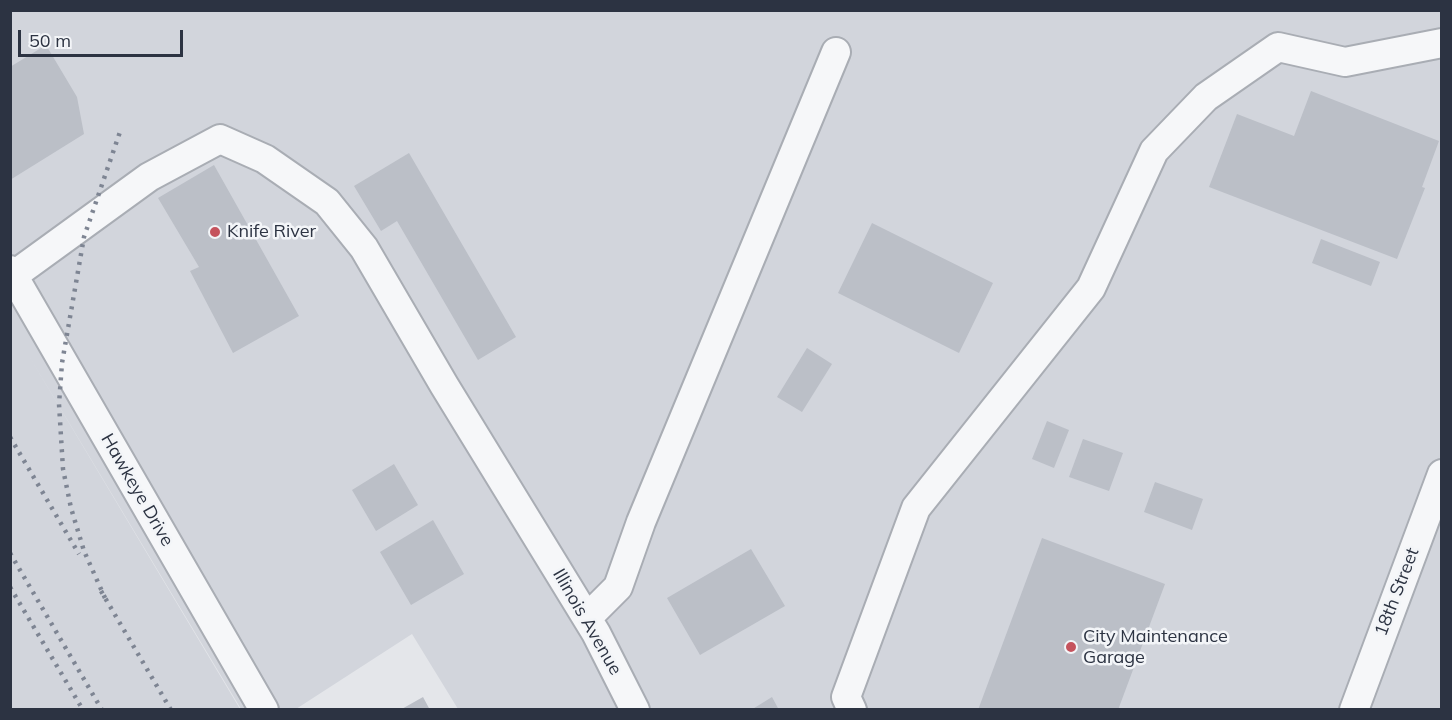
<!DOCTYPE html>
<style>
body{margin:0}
#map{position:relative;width:1452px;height:720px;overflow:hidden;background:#e4e6ea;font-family:Mulish,sans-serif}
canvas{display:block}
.frame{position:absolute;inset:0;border:12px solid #2c3342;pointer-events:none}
.scale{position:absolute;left:18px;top:30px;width:165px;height:27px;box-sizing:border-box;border:3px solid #2c3342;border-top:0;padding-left:8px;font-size:18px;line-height:21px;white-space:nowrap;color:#2c3342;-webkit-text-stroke:4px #f3f5f8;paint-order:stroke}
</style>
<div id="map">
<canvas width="1452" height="720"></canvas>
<div class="frame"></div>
<div class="scale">50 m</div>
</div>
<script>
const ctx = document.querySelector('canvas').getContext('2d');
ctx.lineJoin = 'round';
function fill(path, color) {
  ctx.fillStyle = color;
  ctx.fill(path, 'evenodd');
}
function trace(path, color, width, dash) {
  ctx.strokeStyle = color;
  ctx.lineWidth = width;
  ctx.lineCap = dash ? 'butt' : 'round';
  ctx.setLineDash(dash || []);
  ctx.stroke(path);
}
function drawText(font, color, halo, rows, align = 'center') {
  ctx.font = font + ' Mulish,sans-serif';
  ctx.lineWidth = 5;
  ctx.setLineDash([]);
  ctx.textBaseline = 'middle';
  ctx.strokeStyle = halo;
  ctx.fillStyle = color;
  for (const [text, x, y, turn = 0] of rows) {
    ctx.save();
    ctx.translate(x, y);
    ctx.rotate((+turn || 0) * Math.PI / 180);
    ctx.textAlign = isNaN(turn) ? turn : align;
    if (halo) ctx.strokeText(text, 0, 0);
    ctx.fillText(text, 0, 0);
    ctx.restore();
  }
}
fill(new Path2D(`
 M11 11H1441V709H458L412 634 296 709H241L26 351 240 709H11Z`), '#d2d5dc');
fill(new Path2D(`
 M46 45 77 97 84 134 10 180V67Z
 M1311 91 1439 141 1422 187 1425 188 1397 259 1209 187 1237 114 1294 136Z
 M409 153 516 337 478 360 397 221 381 231 354 186Z
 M214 165 299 316 233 353 190 271 199 267 158 198Z
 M872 223 993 283 959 353 838 293Z
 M1321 239 1380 262 1371 286 1312 263Z
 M807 348 832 364 802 412 777 397Z
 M1047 421 1069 430 1054 468 1032 459Z
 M1083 439 1123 453 1109 491 1069 477Z
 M394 464 418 505 376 531 352 490Z
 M1155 482 1203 499 1192 530 1144 512Z
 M433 520 464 574 411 605 380 552Z
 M1042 538 1165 584 1118 710H978Z
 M751 549 785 606 700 655 667 598Z
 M423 697 430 710H400Z
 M772 697 779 710H751Z`), '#bbbfc7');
const minor = new Path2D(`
 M10 270 264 710
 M14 275 149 177 220 139 265 159 327 202 364 248 444 385 596 633 635 710
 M587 618 618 587 641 522 836 52
 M852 710 846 697 916 508 1091 288 1154 151 1206 97 1278 47 1345 62 1442 43
 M1354 710 1442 474`);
trace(minor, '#a9adb4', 32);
trace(minor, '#f6f7f9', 28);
trace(new Path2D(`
 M10 437 79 554
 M10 553 102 710
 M10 587 83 710
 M101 591 171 710
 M105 598 84 551 71 508 63 469 59 404 62 363 84 237 121 129`), '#7e8593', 4.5, [3, 6]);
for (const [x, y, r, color] of [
 [215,232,6,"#c5535d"],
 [1071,647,6,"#c5535d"]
]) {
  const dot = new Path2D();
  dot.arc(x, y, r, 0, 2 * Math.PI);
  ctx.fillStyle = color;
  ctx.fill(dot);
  trace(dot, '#f3f5f8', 2);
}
drawText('18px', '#2c3342', '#f3f5f8', [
 ["Knife River",227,232],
 ["City Maintenance",1083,637],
 ["Garage",1083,658]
], 'left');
drawText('18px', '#2c3342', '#f3f5f8', [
 ["Hawkeye Drive",137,490,60],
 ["18th Street",1397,592,-69],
 ["Illinois Avenue",587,622,60]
]);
</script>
